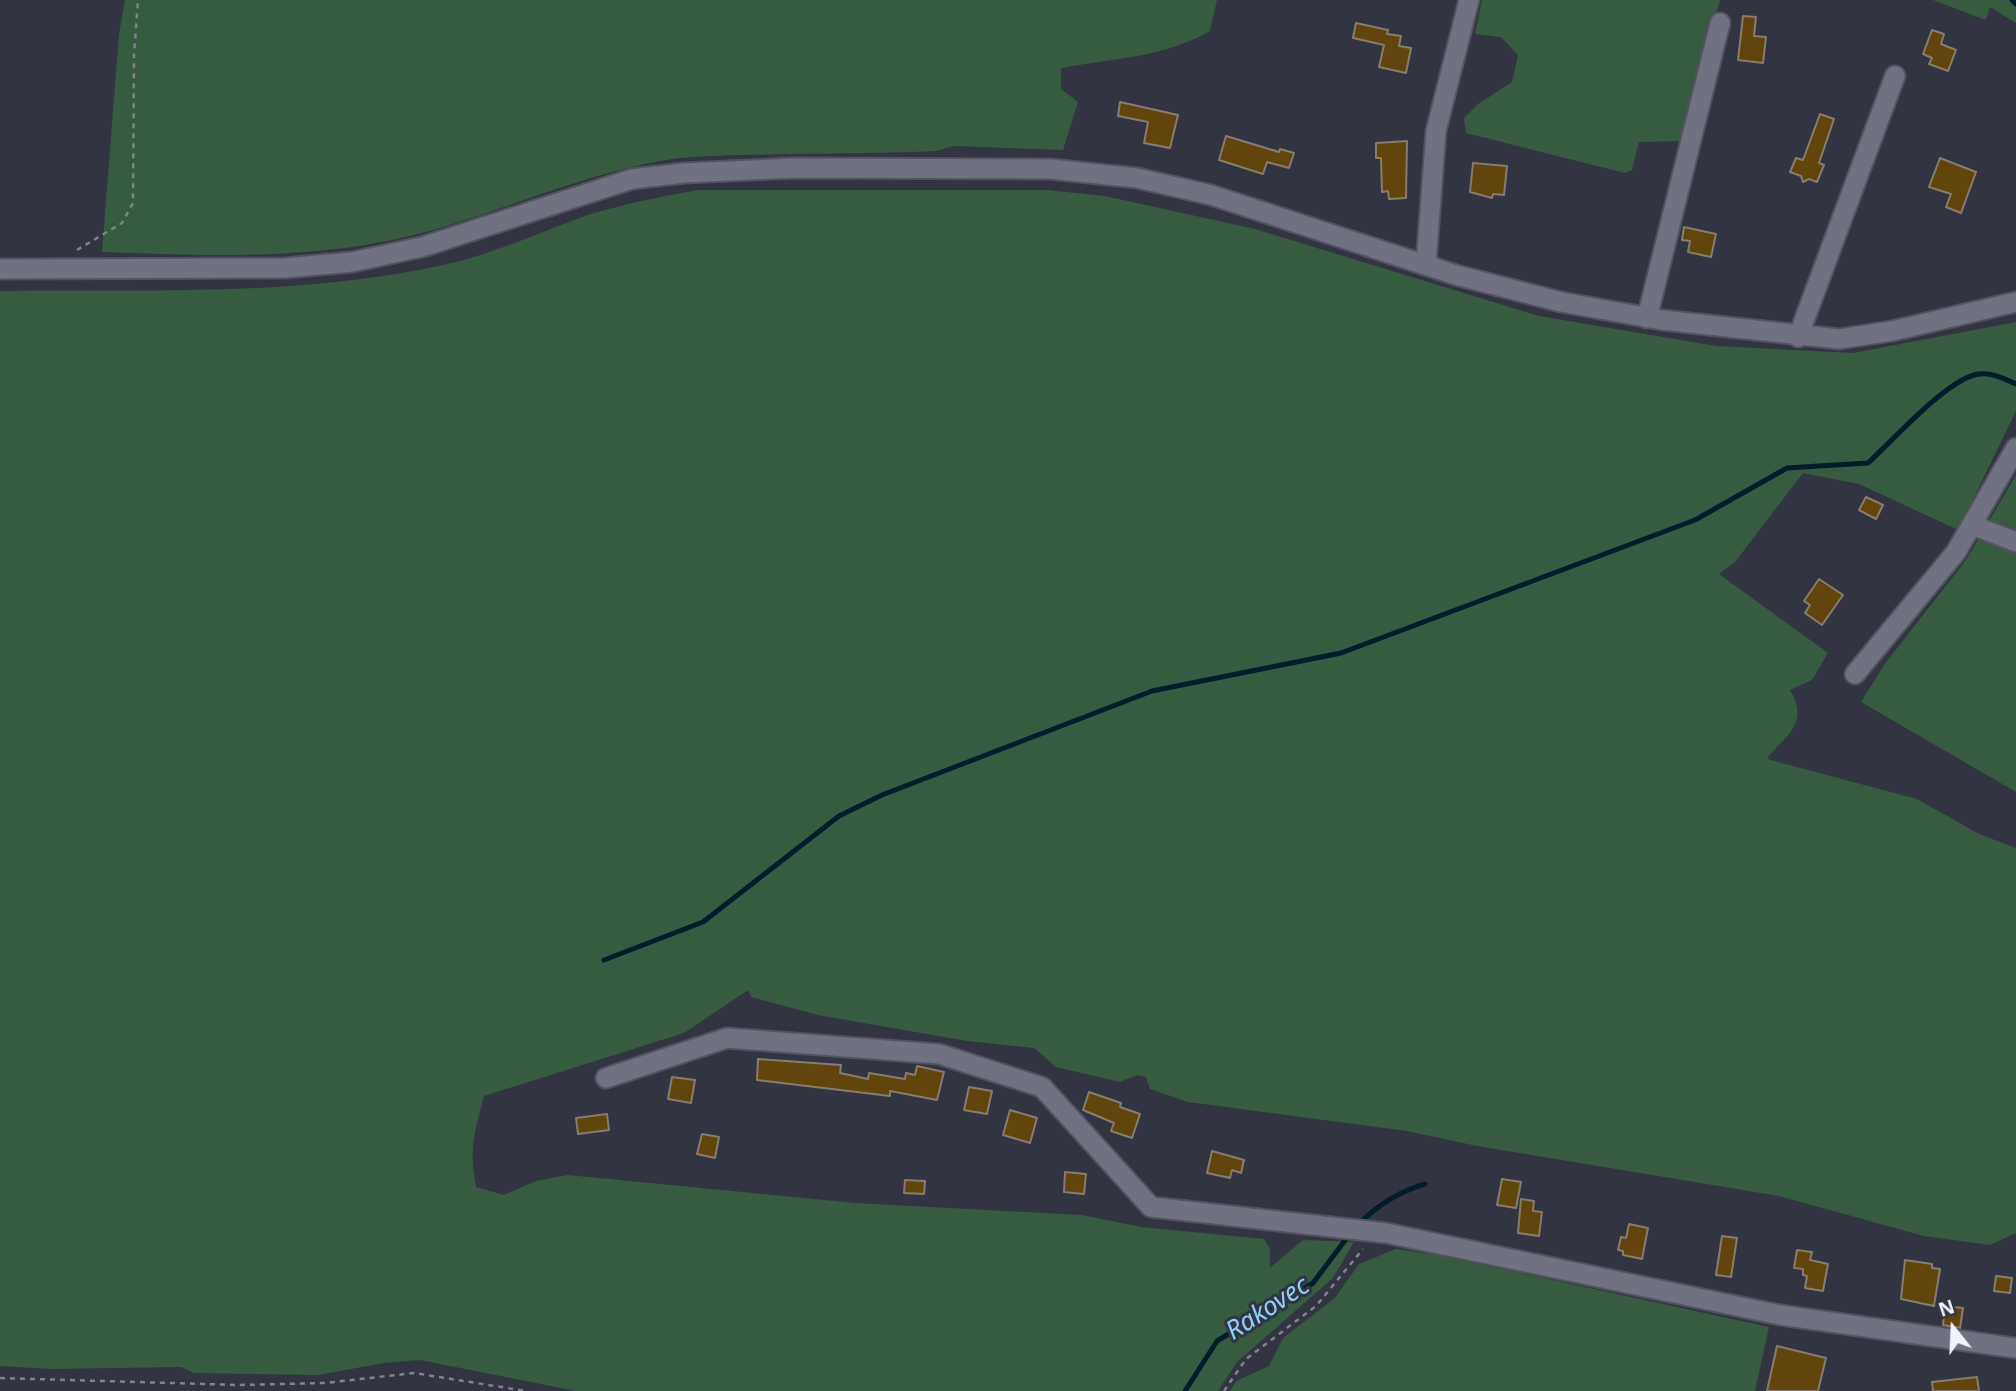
<!DOCTYPE html>
<style>
body{margin:0}
#map{position:relative;width:2016px;height:1391px;overflow:hidden;background:#333441;font-family:"Noto Sans",sans-serif}
canvas{display:block}
.north{position:absolute;left:1918px;top:1293px;width:70px;height:70px;-webkit-text-stroke:5px #333441;paint-order:stroke;rotate:342deg;font-size:19px;font-weight:700;line-height:28px;text-align:center;color:#f2f2fb}
.north::after{content:'';display:block;margin:auto;width:24px;height:32px;background:#f2f2fb;clip-path:polygon(50% 0,100% 100%,50% 72%,0 100%)}
</style>
<div id="map">
<canvas width="2016" height="1391"></canvas>
<div class="north">N</div>
</div>
<script>
const ctx = document.querySelector('canvas').getContext('2d');
ctx.lineJoin = 'round';
function fill(path, color) {
  ctx.fillStyle = color;
  ctx.fill(path, 'evenodd');
}
function trace(path, color, width, dash) {
  ctx.strokeStyle = color;
  ctx.lineWidth = width;
  ctx.lineCap = dash ? 'butt' : 'round';
  ctx.setLineDash(dash || []);
  ctx.stroke(path);
}
function drawText(font, color, halo, rows, align = 'center') {
  ctx.font = font + ' "Noto Sans",sans-serif';
  ctx.lineWidth = 6;
  ctx.setLineDash([]);
  ctx.textBaseline = 'middle';
  ctx.strokeStyle = halo;
  ctx.fillStyle = color;
  for (const [text, x, y, turn = 0] of rows) {
    ctx.save();
    ctx.translate(x, y);
    ctx.rotate((+turn || 0) * Math.PI / 180);
    ctx.textAlign = isNaN(turn) ? turn : align;
    if (halo) ctx.strokeText(text, 0, 0);
    ctx.fillText(text, 0, 0);
    ctx.restore();
  }
}
fill(new Path2D(`
 M125 0H1217L1210 31C1163 58 1113 58 1061 68V89L1078 102 1063 150 953 146 936 151C871 154 806 153 740 155 714 156 687 156 661 161 582 175 510 208 433 230 324 261 213 256 102 252L119 34Z
 M1482 0H1720L1681 141 1639 142 1632 170 1625 173 1466 133 1464 118 1478 104 1512 82 1518 55 1501 37 1475 34Z
 M1933 0H2016V23L1990 7 1986 20Z
 M697 190H1047L1105 196 1255 229 1539 316 1716 346 1853 353 2016 322V411L1958 530 1859 484 1803 473 1735 562 1719 574 1828 653 1812 680 1790 690C1810 724 1786 734 1767 759L1917 799 1979 834 2016 848V1233L1990 1245 1924 1236 1779 1196 1477 1146 1407 1131 1188 1102 1150 1089 1146 1077 1137 1075 1120 1082 1056 1067 1034 1048 967 1041 818 1015 751 997 748 990 684 1033 484 1096C474 1135 469 1146 476 1187L504 1195 536 1181 568 1175 855 1203 1082 1215 1141 1227 1264 1239 1270 1249V1268L1303 1240 1354 1242 1333 1278 1237 1362 1218 1391H576L420 1360 384 1363 318 1375 194 1373 181 1367 50 1369 0 1366V291C148 289 298 297 443 265 494 254 540 232 588 215 624 204 660 197 697 190Z
 M2016 475V792L1861 702 1884 665 1966 560Z
 M1396 1249 1438 1255 1769 1327 1755 1391H1230L1236 1381 1269 1366 1283 1338 1335 1298 1359 1264Z`), '#365b41');
trace(new Path2D(`
 M2012 0 2016 4
 M604 960 703 922 839 816 882 795 1152 691 1341 653 1695 520 1787 468 1868 463C1893 440 1943 384 1974 375 1990 371 2002 378 2016 384
 M1358 1225C1377 1205 1398 1192 1425 1184
 M1185 1391 1217 1341 1313 1283 1349 1235`), '#001d2c', 5);
const building = new Path2D(`
 M1743 16 1756 17 1754 36 1766 37 1763 63 1738 60Z
 M1356 23 1388 30 1387 34 1401 36 1399 46 1411 48 1406 73 1379 67 1384 45 1353 38Z
 M1932 30 1944 34 1941 44 1956 50 1948 71 1929 64 1932 58 1923 54Z
 M1120 102 1178 115 1170 148 1144 143 1148 122 1118 116Z
 M1820 114 1834 119 1819 163 1824 165 1817 182 1809 179 1803 182 1801 176 1790 172 1796 158 1803 160Z
 M1226 136 1279 152 1280 149 1294 153 1289 168 1267 162 1263 174 1219 160Z
 M1407 141 1406 198 1389 199 1388 191 1382 192 1381 158H1376V143Z
 M1940 158 1976 172 1961 213 1946 207 1951 194 1929 187Z
 M1473 163 1507 166 1504 195 1493 194 1492 198 1470 192Z
 M1684 227 1716 234 1711 257 1688 252 1690 241 1682 240Z
 M1866 497 1883 505 1876 519 1859 510Z
 M1819 579 1843 595 1822 625 1805 613 1810 605 1804 601Z
 M758 1059 841 1065 840 1073 868 1079 869 1073 905 1079 906 1073 915 1075 917 1066 944 1072 937 1100 890 1091V1096L757 1080Z
 M672 1077 695 1080 691 1103 668 1099Z
 M969 1087 992 1091 987 1114 964 1110Z
 M1089 1092 1121 1103 1120 1107 1140 1114 1132 1138 1111 1131 1114 1123 1083 1110Z
 M1010 1110 1037 1118 1030 1143 1003 1135Z
 M607 1114 609 1130 578 1134 576 1118Z
 M702 1134 719 1137 715 1158 697 1154Z
 M1212 1151 1244 1160 1241 1173 1232 1170 1230 1178 1207 1173Z
 M1065 1172 1086 1174 1084 1194 1064 1192Z
 M1502 1179 1521 1182 1516 1208 1497 1205Z
 M905 1180 925 1181 924 1194 904 1193Z
 M1521 1199 1534 1201 1533 1211 1542 1212 1539 1236 1518 1233Z
 M1629 1224 1648 1228 1642 1259 1623 1255V1251L1618 1250 1621 1237 1626 1238Z
 M1722 1236 1737 1238 1731 1277 1716 1275Z
 M1797 1250 1812 1252 1810 1260 1828 1264 1823 1291 1805 1288 1807 1276 1803 1275V1269L1794 1268Z
 M1905 1260 1932 1264V1268L1940 1269 1934 1306 1901 1299Z
 M1996 1276 2012 1278 2010 1293 1994 1291Z
 M1945 1306 1963 1308 1960 1328 1943 1325Z
 M1777 1346 1826 1358 1818 1391H1767Z
 M1977 1377 1979 1391H1933L1932 1382Z`);
fill(building, '#62450d');
trace(building, '#867d6e', 2);
const minor = new Path2D(`
 M1426 264 1436 131 1469 0
 M0 269 285 268 352 262 422 247 632 179 684 173 796 168 1050 169 1137 178 1211 195 1456 275 1561 302 1662 320 1839 339 1892 331 2016 302
 M1647 318 1720 23
 M1798 337 1895 76
 M1972 525 2016 542
 M1855 674 1956 552 2016 448
 M606 1078 727 1038 939 1054 1042 1087 1151 1207 1386 1233 1780 1315 2016 1348`);
trace(minor, '#53535f', 23);
trace(new Path2D(`
 M77 250 122 223 133 203 134 55 138 0
 M0 1378 239 1385 325 1383 414 1373 526 1391
 M1224 1391 1246 1359 1316 1306 1363 1249`), '#82828e', 2.5, [5, 5]);
trace(minor, '#707181', 19);
drawText('italic 26px', '#8bd0f6', '#333441', [
 ["Rakovec",1268,1309,-33]
]);
</script>
